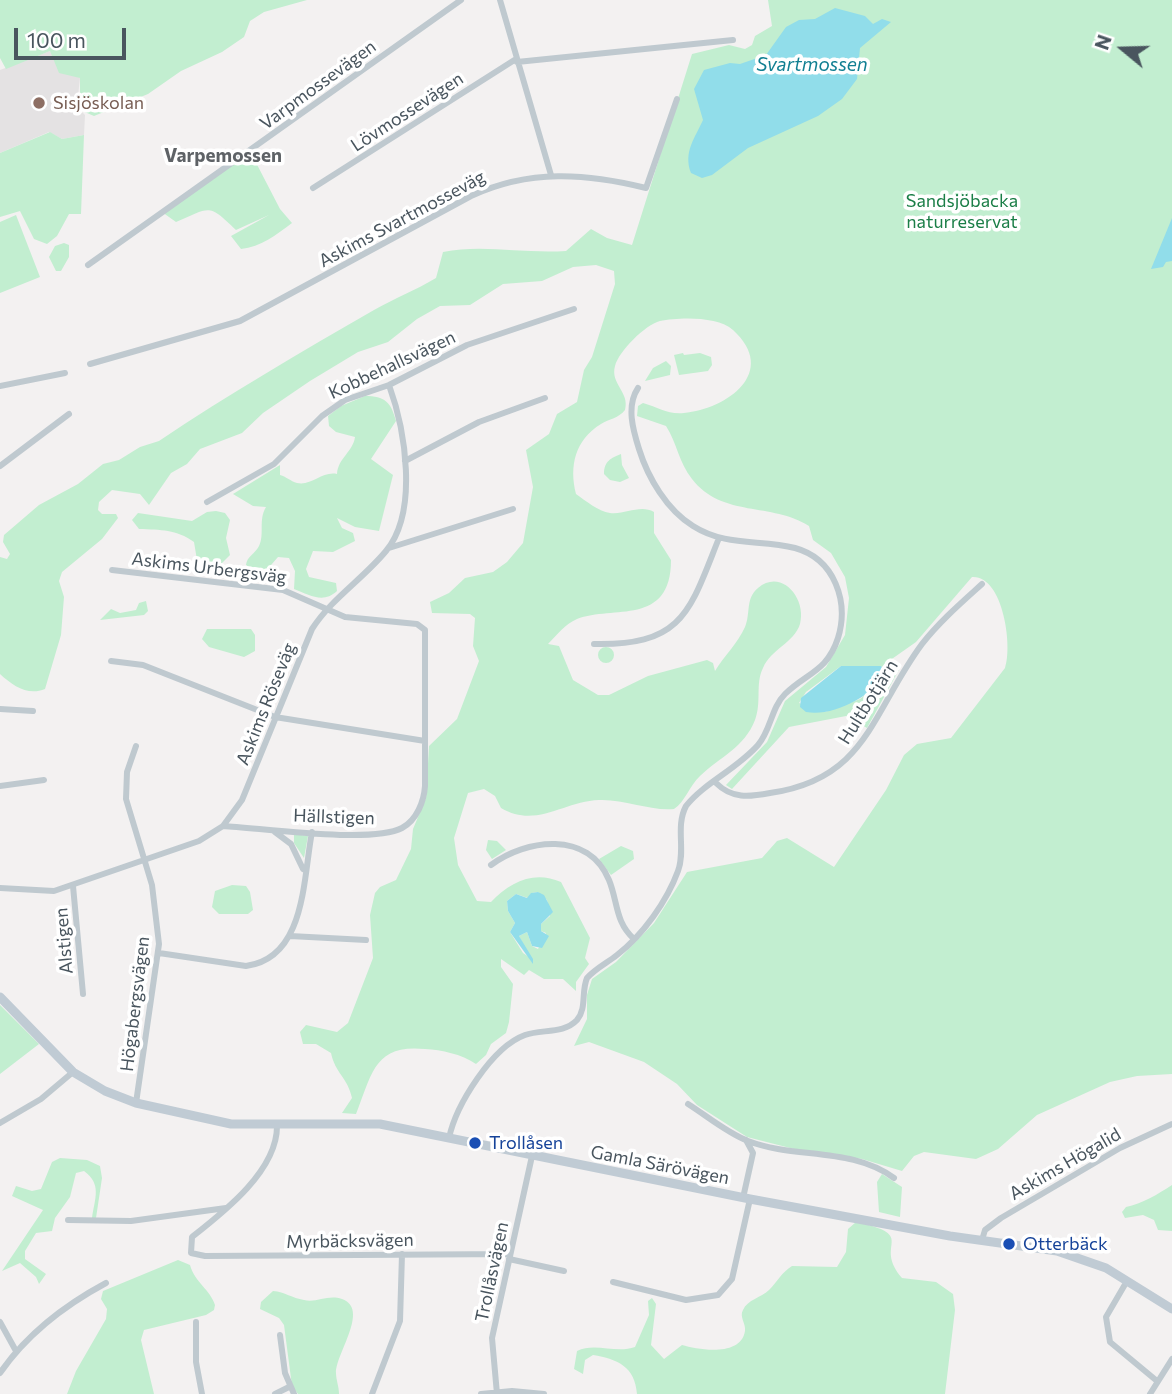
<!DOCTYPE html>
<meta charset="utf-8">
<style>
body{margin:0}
#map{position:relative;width:1172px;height:1394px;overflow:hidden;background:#f3f1f1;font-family:Commissioner,sans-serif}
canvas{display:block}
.north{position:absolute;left:1088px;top:14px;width:70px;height:70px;-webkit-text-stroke:5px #fff;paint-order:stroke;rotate:289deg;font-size:19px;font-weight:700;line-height:28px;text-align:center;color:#49555e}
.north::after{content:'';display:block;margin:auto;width:24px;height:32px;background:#49555e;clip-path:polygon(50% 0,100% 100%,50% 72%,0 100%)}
.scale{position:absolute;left:14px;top:28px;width:112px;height:32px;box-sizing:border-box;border:4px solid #49555e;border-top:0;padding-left:9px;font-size:21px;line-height:24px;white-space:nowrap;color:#49555e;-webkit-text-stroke:5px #fff;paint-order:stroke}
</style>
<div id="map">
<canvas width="1172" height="1394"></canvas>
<div class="north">N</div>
<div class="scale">100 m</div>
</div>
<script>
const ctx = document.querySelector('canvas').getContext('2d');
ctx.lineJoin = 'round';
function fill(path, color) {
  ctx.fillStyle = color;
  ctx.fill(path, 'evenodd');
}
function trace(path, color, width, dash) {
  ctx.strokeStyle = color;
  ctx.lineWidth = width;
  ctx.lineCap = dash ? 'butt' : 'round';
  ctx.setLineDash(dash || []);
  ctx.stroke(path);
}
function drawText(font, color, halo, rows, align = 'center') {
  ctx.font = font + ' Commissioner,sans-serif';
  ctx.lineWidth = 7;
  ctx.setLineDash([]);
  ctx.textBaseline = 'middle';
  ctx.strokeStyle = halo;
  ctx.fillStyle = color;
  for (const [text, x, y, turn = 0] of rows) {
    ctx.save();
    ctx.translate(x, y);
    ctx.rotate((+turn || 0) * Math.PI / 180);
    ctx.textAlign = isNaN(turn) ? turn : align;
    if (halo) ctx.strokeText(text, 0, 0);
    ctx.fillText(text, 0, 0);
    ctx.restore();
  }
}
fill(new Path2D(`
 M50 51 80 78 78 96 80 110 85 115 84 135 62 139 49 132 0 153V70Z`), '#e4e2e3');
fill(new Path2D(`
 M0 0H307L264 12 250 21 244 37 222 52 181 71 148 94 94 116 80 110V78L59 73 50 51 6 69 0 58Z
 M768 0H1172V1074L1137 1076 1110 1082 1037 1115 998 1149 976 1159 924 1152 914 1156 902 1171 862 1159 794 1149 747 1137 697 1105 677 1084 644 1062 589 1042 574 1046 587 1019V995L592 979 616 962 654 923 687 872 762 858 777 841 787 838 834 867 886 790 904 755 917 744 951 738 1005 668C1013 646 1003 575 972 577L916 642 889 661 901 666 867 728 846 716 789 727 732 789 726 785 767 742 785 701 826 667 845 635 849 598 845 577 831 553 813 540 809 526C772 502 722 518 692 479 679 463 677 443 666 426L637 416 638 406 643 403C657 407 669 415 684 413 727 409 779 372 733 330 718 316 679 317 660 321 645 325 619 351 615 366 610 384 630 392 625 410 619 418 609 419 601 424 575 440 569 466 576 494 586 501 598 511 610 513 625 515 640 504 654 512V533L671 560C671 627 613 605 577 619 565 624 557 635 548 644L559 646 573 680 598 695H609L648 676 707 660 713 663 715 671C724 656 738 643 745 627 751 613 745 599 758 588 781 568 807 598 800 624 794 643 771 649 763 668 755 684 762 702 755 720 744 748 721 756 700 776 690 785 685 802 674 809 649 811 625 799 599 800 564 801 536 829 501 808L495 796 484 789 468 793 454 838 458 865 477 901 491 902C510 882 534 870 561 882L590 938 585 958 589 964 576 982V991L563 979H544L529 970 524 975 501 959V967L513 984 509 1022 506 1033 491 1044 486 1055 476 1064C461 1054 442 1050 425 1049 374 1044 372 1074 356 1114L342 1113 352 1098C348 1078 335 1073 331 1053L316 1044H303L300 1032 306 1025 337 1032 348 1023 373 958 370 915 375 893 380 887 396 880 411 849 413 829 426 798 429 746 457 719 479 661 473 646 475 618 470 614 432 613 430 602 449 593 465 578 493 572 507 562 523 543 533 487 526 450 549 434 557 414 577 402 584 370 592 357 615 284 614 271 596 265 573 267 542 281 503 284 470 305 440 306 417 319 388 342 358 352 310 381 263 413 242 433 200 449 187 464 171 473 149 505 140 494 112 490 99 502 98 510 102 514H116L118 518 102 539 62 572 59 581 64 597 61 635 45 689C28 696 13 686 0 674V557L7 559 10 554 3 542 4 535 39 505 78 484 103 464 119 460 140 447 159 441C229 394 301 352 374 310 395 298 416 290 436 278L443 252C483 244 524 254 566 251L591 229 607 238 632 245 692 54 729 45 745 49 752 45 755 36 772 26ZM841 666H881L884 679 860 699 825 712 799 703 806 692ZM538 892 547 900 550 916 541 924V931L546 933 538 949 532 946 527 932 519 936 529 957 523 953 510 932 515 923 508 911 507 901 516 894 528 898 532 893Z
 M50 132 62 139 84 135 81 214H69L57 236 47 244 34 239 20 211 0 217V153Z
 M251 153 280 209 292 223C276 235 261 247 241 249L231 236 269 215 236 230C208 203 211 207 176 222L162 212Z
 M16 215 40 277 0 293V222Z
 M64 243 69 245V257L61 271H56L49 257 55 246Z
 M683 353 684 355 700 353 711 357 712 365 708 371 679 375 674 355Z
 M666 361 671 366 670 375 645 381 653 368Z
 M365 396C385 396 391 402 396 421L371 459 393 475 379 531 355 527 337 518 342 528 353 533 355 541 333 552 313 551 306 569 309 577 336 583 337 591C323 604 310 595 294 589L295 571 289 558 278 557 265 572H257L246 565C247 556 255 554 259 546 265 534 258 520 266 507L253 506 233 494 280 465V475C287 477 290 481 297 483 312 486 322 471 337 474 338 458 353 452 355 437L336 432 329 426 328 416 341 406Z
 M621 454 622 465 629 478 620 482 610 480 604 474C604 461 611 458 621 454Z
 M216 511 225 513 230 520 226 538 230 555 221 564 206 571 198 566 194 542C176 529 161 530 139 529L132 520 138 513 192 521 207 512Z
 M146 601 148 611 144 615 100 620 111 609 120 613 136 610 139 603Z
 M207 629H251L255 635V651L244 657 209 647 202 639Z
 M598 655a8 8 0 1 1 16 0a8 8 0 1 1-16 0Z
 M294 834 308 836 304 858 294 843Z
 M488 840 497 841 506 850 492 859 486 850Z
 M621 846 633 851 634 859 611 875 599 859Z
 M232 885 246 886 250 892 253 910 248 914H219L212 907 215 891Z
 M0 1005 39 1044 0 1074Z
 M60 1158 87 1160 100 1166 102 1178 96 1218H92C95 1198 102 1184 84 1171L76 1173 70 1197 55 1218 52 1231 36 1233 25 1251V1259L46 1274 39 1284 36 1277 20 1263 2 1271 43 1210 12 1196 16 1186 32 1191 41 1189 52 1162Z
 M882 1174 902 1187 900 1217 879 1212 877 1182Z
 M1172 1185V1231L1158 1230 1154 1220 1143 1215 1125 1218 1122 1212 1126 1207C1142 1204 1158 1194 1172 1185Z
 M856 1222C920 1236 872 1243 902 1278L936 1282 953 1294 955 1310 945 1394H637C635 1367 618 1359 593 1355L585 1360 583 1374 574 1369 577 1351C595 1342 616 1354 635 1347L649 1315 648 1301 652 1298 656 1304 651 1345 664 1359 682 1345C699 1350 741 1357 745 1331 746 1323 739 1317 743 1310 747 1300 762 1297 769 1290 777 1282 782 1272 792 1266L837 1267 846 1252 848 1229Z
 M178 1260 190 1265C195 1283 210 1289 215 1305L214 1310 206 1315 144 1330 141 1340 154 1394H67L76 1371 106 1319 107 1309 101 1299 103 1291Z
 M273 1291C285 1292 292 1298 304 1300 317 1303 328 1294 342 1299 370 1309 336 1353 336 1373 336 1380 339 1386 339 1394H298L292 1386 284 1325 279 1318 260 1309 261 1302Z`), '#c2eed0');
fill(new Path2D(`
 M835 8 865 16 873 24 882 19 891 22 860 48 857 79 842 99 818 116 748 148 712 175 702 178 691 173C683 152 695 138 703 120L694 89 704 70 730 63 740 64 766 55 786 27 799 20 815 19Z
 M1172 218V261L1166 262 1163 267 1151 269Z
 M841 666H881L887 675C870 696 834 717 806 712L800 707 801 698Z
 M538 892 544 895 553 912 541 924V931L549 936 542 948 532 946 527 932 519 936 533 959V964L510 932 515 923 508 911 507 901 516 894 527 898 531 893Z`), '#91ddea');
trace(new Path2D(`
 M500 0 551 175
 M517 62 733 40
 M313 188 516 59
 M88 265 461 0
 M90 364 240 321 471 196C529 169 586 173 646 188L677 99
 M0 386 65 373
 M405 461 479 422 545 398
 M0 466 69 414
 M207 502 274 464 322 416 345 400 389 385 467 345 574 309
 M389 548 513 509
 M112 570 283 590 345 617 417 624 425 630V786C424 801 417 820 402 828 371 844 262 828 223 826
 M594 644C684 646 690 610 719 538
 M111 661 143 665 275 717 425 741
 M0 709 33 711
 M716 783C732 799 749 797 770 793 867 779 871 713 922 644 939 622 961 603 982 584
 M0 786 44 780
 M275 832 291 844 303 869
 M491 865C526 839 588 830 609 880 618 902 615 922 634 939
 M73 886 83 994
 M0 888 54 891 199 841 223 826 242 800 312 629C332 598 363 579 386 551 419 511 405 429 389 385
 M290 936 366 940
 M159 953 246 966C306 958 303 878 312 832
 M136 1103 159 944 152 885 126 799 127 772 136 746
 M688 1104C707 1116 727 1133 748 1141 795 1159 852 1147 894 1178
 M0 1123 41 1099 73 1072
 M277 1125C278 1170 224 1212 192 1237L191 1253 205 1256 510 1254
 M449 1138C456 1105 492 1047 525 1035 542 1029 564 1034 577 1020 587 1008 581 992 587 978 596 968 607 963 617 955 643 935 667 901 678 871 686 850 675 827 686 806 704 783 737 769 758 745 771 730 771 708 785 694 806 673 827 672 838 638 849 602 835 559 795 548 760 539 726 547 693 526 667 510 648 478 639 449 633 430 626 406 638 388
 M743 1198 753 1153 746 1140
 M68 1220 131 1221 226 1208
 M982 1240 985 1230 1001 1218 1120 1148 1172 1124
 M509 1259 564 1271
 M1127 1281 1106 1317 1110 1342 1157 1381
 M613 1282 686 1300 718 1295 732 1279 750 1199
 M0 1322 16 1351
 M196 1322V1362L202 1394
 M280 1335 285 1373 294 1394
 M0 1373C27 1334 65 1305 106 1283
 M275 1394 289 1387
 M372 1394 400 1321 402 1254
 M481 1394 512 1391 544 1394
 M497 1394 492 1338 532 1156
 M1150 1394 1172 1359`), '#bfc9cf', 6);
trace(new Path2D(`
 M0 997 73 1072 105 1091 136 1103 231 1124H380L750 1199 950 1236 1057 1251 1106 1268 1172 1309`), '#c0cbd4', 9);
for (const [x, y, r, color] of [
 [39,103,7,"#8d6e63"],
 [475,1143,7,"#1a4fb4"],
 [1009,1244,7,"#1a4fb4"]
]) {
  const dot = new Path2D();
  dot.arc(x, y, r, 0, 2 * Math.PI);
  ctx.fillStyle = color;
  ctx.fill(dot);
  trace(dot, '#fff', 2.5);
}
drawText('18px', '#49555e', '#fff', [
 ["Varpmossevägen",318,85,-36],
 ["Lövmossevägen",407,112,-33],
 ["Askims Svartmosseväg",402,219,-28],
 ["Kobbehallsvägen",392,365,-25],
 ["Askims Urbergsväg",209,568,7],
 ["Hultbotjärn",868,702,-58],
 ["Askims Röseväg",266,704,-68],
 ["Hällstigen",334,817,2],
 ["Alstigen",64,941,-95],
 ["Högabergsvägen",135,1004,-83],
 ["Askims Högalid",1065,1164,-30],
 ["Gamla Särövägen",660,1165,11],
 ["Myrbäcksvägen",350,1241,-1],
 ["Trollåsvägen",492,1272,-78]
]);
drawText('18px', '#785e54', '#fff', [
 ["Sisjöskolan",53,103]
], 'left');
drawText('18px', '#1b7e47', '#fff', [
 ["Sandsjöbacka",962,201],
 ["naturreservat",962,222]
]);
drawText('18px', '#164399', '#fff', [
 ["Trollåsen",489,1143],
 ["Otterbäck",1023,1244]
], 'left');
drawText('italic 19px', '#117f92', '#fff', [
 ["Svartmossen",812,65]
]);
drawText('bold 19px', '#5e6266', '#fff', [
 ["Varpemossen",223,156]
]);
</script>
